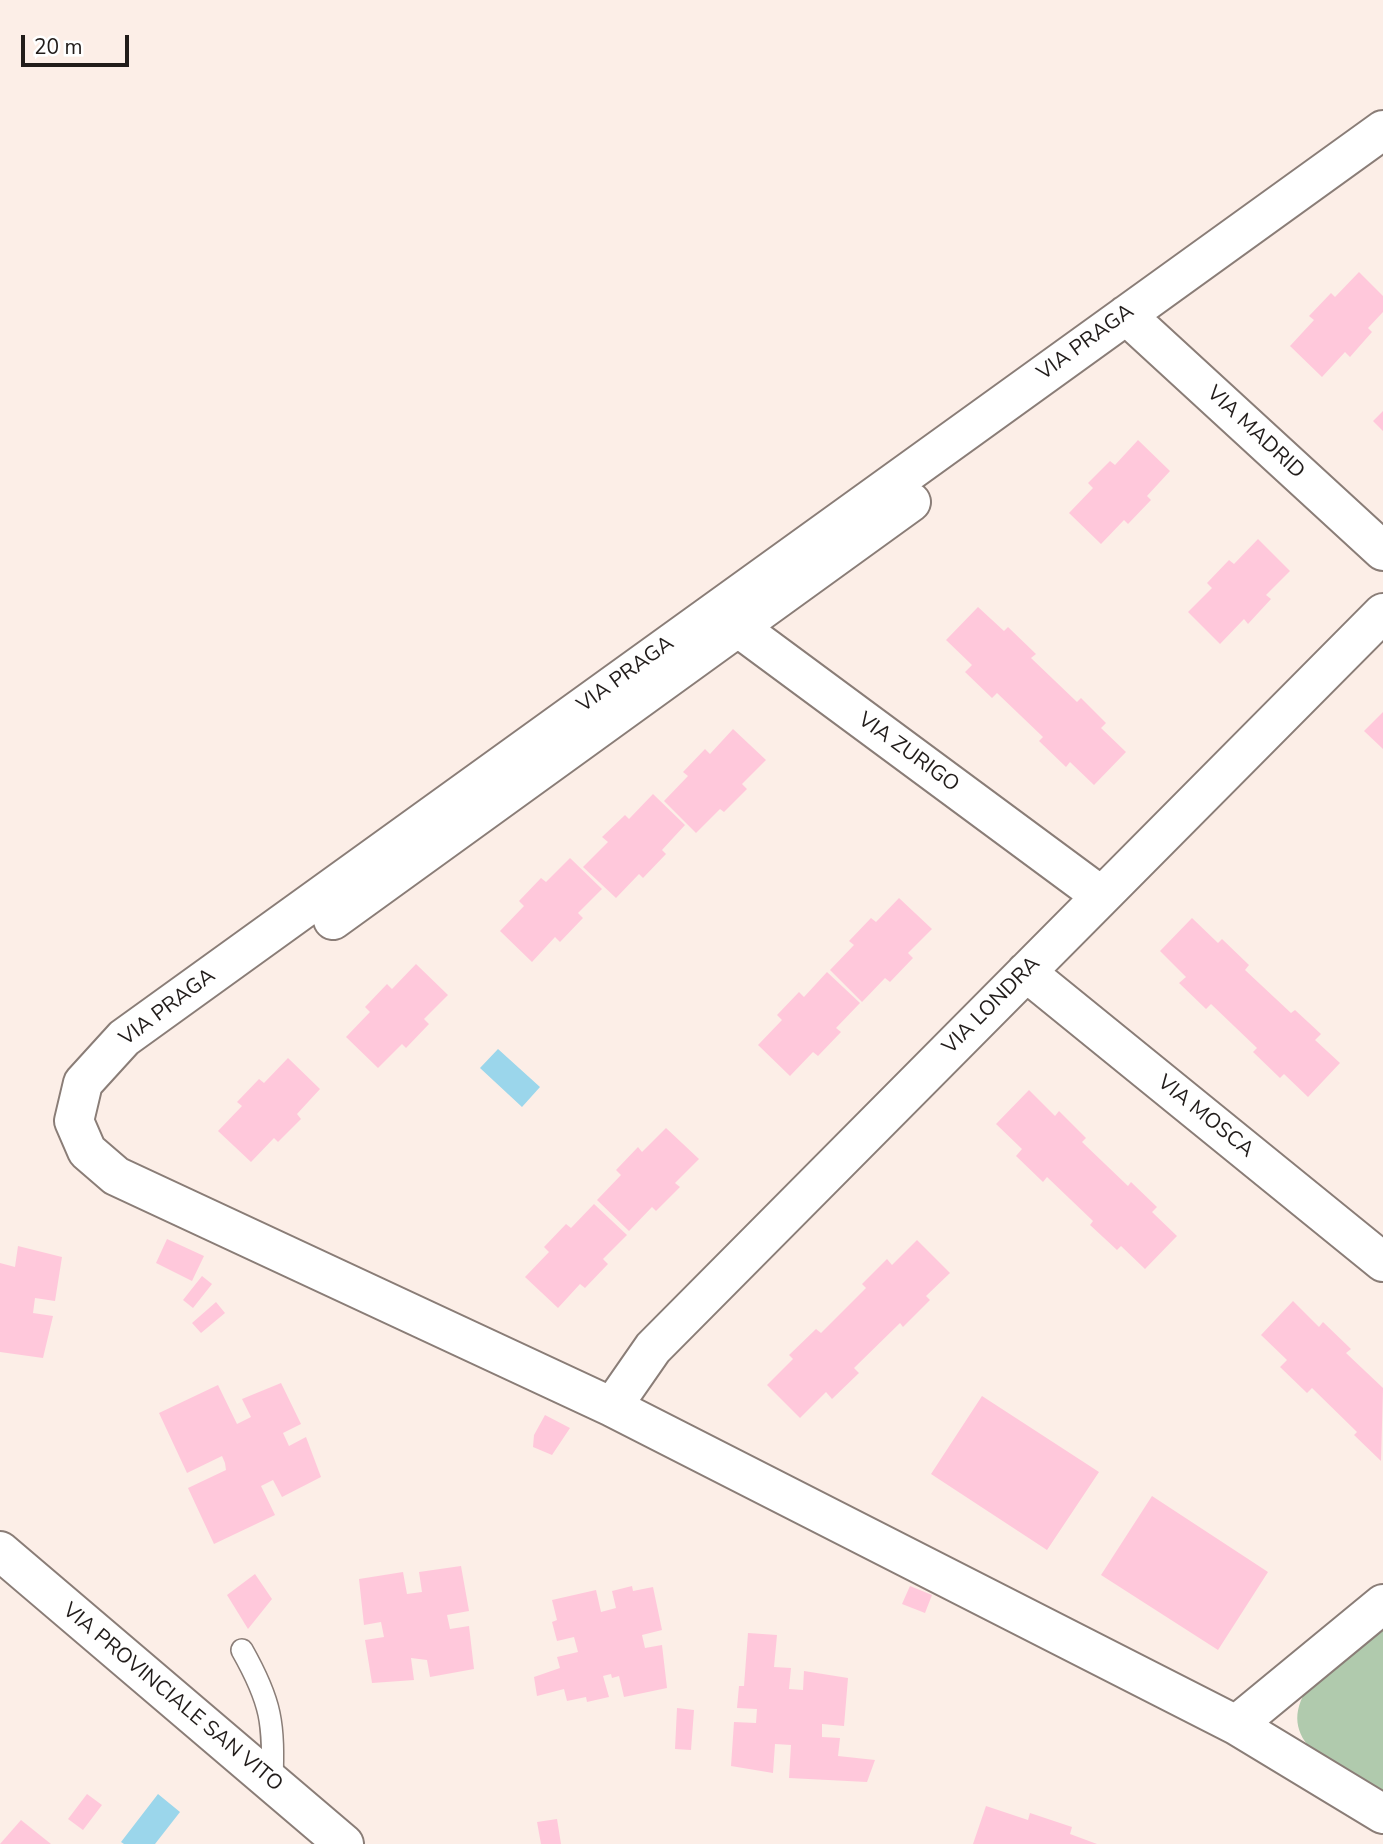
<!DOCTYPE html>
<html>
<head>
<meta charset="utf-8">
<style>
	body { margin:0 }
	#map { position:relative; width:1383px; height:1844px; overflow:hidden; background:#fceee7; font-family:"Nunito Sans",sans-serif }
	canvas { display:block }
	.scale { position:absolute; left:21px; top:35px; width:108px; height:32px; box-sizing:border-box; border:4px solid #211c1a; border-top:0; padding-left:9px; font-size:21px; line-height:24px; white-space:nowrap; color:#211c1a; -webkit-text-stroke:5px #fff; paint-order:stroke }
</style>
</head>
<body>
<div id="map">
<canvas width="1383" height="1844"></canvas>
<div class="scale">20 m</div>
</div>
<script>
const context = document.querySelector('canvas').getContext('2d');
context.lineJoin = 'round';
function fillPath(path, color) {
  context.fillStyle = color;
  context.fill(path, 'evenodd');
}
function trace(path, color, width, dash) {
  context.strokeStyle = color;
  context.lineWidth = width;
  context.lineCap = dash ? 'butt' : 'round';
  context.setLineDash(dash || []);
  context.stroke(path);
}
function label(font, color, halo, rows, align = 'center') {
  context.font = font + ' "Nunito Sans",sans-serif';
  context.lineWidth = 6;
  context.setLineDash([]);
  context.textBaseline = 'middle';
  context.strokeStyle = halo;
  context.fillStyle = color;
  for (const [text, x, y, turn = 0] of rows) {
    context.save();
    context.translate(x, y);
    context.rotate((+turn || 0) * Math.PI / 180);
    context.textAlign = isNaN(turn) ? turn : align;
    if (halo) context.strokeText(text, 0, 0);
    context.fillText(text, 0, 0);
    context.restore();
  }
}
fillPath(new Path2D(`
	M1383,1626v171c-37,-24 -106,-49 -80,-101z`), '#b0caad');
fillPath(new Path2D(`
	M498,1049l42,38 -18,20 -42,-39z
	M158,1794l22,18 -25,32h-31l-3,-2z`), '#9bd6eb');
fillPath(new Path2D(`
	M1359,272l24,24v16l-15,16 4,4 -22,25 -5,-5 -23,25 -32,-31 24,-26 -5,-4 22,-23 4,4z
	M1383,411v20l-10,-10z
	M1138,440l32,31 -23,25 4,4 -23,24 -4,-4 -23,24 -32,-31 24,-25 -5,-5 22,-22 5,4z
	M1258,539l32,32 -24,24 5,4 -23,25 -4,-5 -24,25 -32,-32 24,-24 -5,-5 22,-23 5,4z
	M978,607l26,24 4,-4 28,27 -5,4 46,44 4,-4 25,25 -5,5 25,24 -32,33 -24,-23 -4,5 -27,-26 4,-4 -46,-44 -5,5 -27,-26 7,-7 -26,-25z
	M1383,712v37l-19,-18z
	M733,729l33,31 -24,24 5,5 -23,23 -4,-3 -24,24 -32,-32 24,-25 -5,-4 22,-23 5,5z
	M653,794l32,31 -23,25 4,4 -23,24 -4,-4 -23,24 -33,-31 25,-25 -6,-5 23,-22 4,4z
	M570,858l32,31 -24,24 5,5 -23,24 -5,-5 -23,25 -32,-31 24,-25 -5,-5 22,-23 5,4z
	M899,898l33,31 -24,24 5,5 -23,24 -5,-4 -23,24 -32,-32 24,-25 -5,-4 22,-23 5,4z
	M1192,918l26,25 4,-4 27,26 -4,5 46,43 4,-3 26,24 -6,6 25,23 -32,34 -24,-23 -4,4 -27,-26 4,-4 -46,-44 -5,5 -27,-26 7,-6 -26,-26z
	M416,964l32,31 -24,24 5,5 -23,24 -4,-4 -24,24 -32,-31 24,-25 -5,-5 22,-23 5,5z
	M827,972l33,31 -24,25 5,4 -23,24 -5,-4 -23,24 -32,-31 24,-25 -5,-5 22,-23 5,5z
	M288,1058l32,31 -23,25 4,5 -23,23 -4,-4 -23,24 -33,-31 24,-25 -5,-4 22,-23 5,4z
	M1029,1090l26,26 4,-5 27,27 -4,4 46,44 3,-4 26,25 -5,5 25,24 -32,33 -24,-23 -4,4 -27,-25 3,-4 -46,-44 -4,5 -27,-26 6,-7 -26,-25z
	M666,1128l33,31 -24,24 5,4 -24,24 -4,-4 -23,24 -32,-31 24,-25 -5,-5 22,-23 4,5z
	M594,1204l33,31 -24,24 5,5 -23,24 -5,-4 -22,24 -33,-31 24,-25 -5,-5 22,-23 5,4z
	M167,1239l37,17 -12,25 -36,-18z
	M917,1240l33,33 -24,23 4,4 -27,27 -3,-4 -46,45 5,5 -27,26 -6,-7 -26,26 -33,-33 26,-26 -4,-4 27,-26 5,4 45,-45 -4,-4 25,-25 5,6z
	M18,1246l44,11 -7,44 -20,-3 -2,15 20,3 -10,42 -43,-6v-89l15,4z
	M202,1276l10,8 -19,24 -10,-8z
	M1293,1301l26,26 4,-5 28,27 -5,4 37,35 -2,73 -27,-26 3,-3 -45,-44 -5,5 -27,-26 7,-7 -26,-25z
	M216,1302l9,11 -24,20 -9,-10z
	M281,1383l20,41 -18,9 6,13 17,-9 15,40 -39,20 -9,-17 -12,6 14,29 -61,29 -26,-56 38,-18 -1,-7 -3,-7 -35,17 -28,-60 59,-28 19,39 14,-7 -9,-18z
	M982,1396l117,76 -52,78 -116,-76z
	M545,1415l25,13 -18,27 -19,-8 1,-12z
	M1152,1496l116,76 -50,78 -117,-75z
	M461,1566l8,45 -22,4 3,14 19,-3 5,43 -44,8 -3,-17 -16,-2 3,22 -42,3 -7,-43 19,-3 -3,-15 -17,3 -5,-46 44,-7 4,22 15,-2 -3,-20z
	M255,1574l17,25 -24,30 -21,-34z
	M632,1586l1,5 20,-4 9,43 -20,5 3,13 17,-3 5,43 -43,9 -5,-21 -7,2 -1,-4 -8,2 6,21 -22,5 -1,-5 -19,4 -3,-12 -27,7 -3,-19 26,-9 -3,-11 21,-5 -4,-15 -17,4 -5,-19 5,-2 -5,-20 44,-10 5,22 15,-4 -4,-17z
	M910,1586l22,9 -7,18 -23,-9z
	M748,1633l29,2 -3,32 17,1 -2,21 14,1 1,-19 44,7 -4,48 -22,-2v13l18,1 -2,18 37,4 -8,22 -78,-4 2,-33 -16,-1 -2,29 -42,-7 3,-44 22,1 1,-14 -20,-1 2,-22h5z
	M677,1708l17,2 -3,40 -16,-1z
	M87,1794l15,11 -19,25 -15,-11z
	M986,1806l42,14 2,-7 42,14 -2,7 27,10h-124z
	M557,1819l4,25h-20l-4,-22z
	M21,1820l30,24h-51z`), '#ffc8db');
const service = new Path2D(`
	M242,1650c30,53 32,73 30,133`);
const minor = new Path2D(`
	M1383,130l-1259,908 -41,45 -9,38 13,30 29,25 496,231 624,318 147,89
	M1126,315l257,236
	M722,610l17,18 361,267
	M333,920l578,-418
	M1026,972l357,290
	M612,1407l41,-59 730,-735
	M1236,1725l147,-121`);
const secondary = new Path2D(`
	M0,1551l344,293`);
trace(service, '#8a7d77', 24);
trace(minor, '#8a7d77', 42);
trace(secondary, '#8a7d77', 42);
trace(service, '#fff', 21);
trace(minor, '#fff', 38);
trace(secondary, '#fff', 38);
label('21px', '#211c1a', '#fff', [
	["VIA PRAGA",1086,343,-36],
	["VIA MADRID",1255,433,43],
	["VIA PRAGA",626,675,-36],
	["VIA ZURIGO",908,753,36],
	["VIA LONDRA",992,1006,-45],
	["VIA PRAGA",168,1008,-37],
	["VIA MOSCA",1205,1117,39],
	["VIA PROVINCIALE SAN VITO",172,1698,40]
]);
</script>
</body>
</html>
